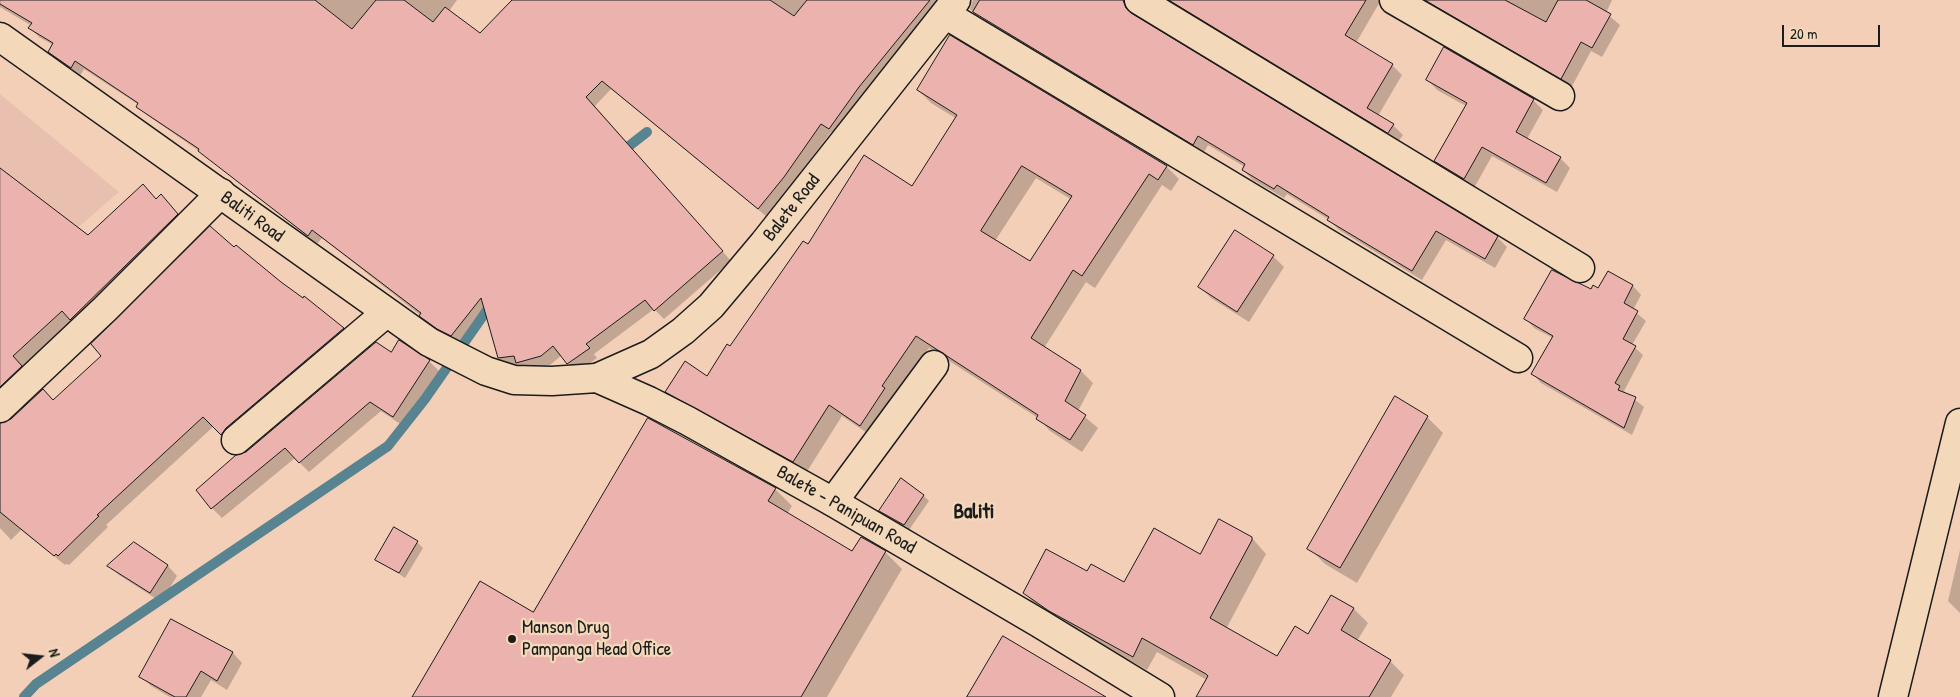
<!DOCTYPE html>
<html>
<head>
<meta charset="utf-8">
<style>
	body { margin:0 }
	#map { position:relative; width:1960px; height:697px; overflow:hidden; background:#f4cfb8; font-family:"Patrick Hand",sans-serif }
	canvas { display:block }
	.north { position:absolute; left:15px; top:632px; width:50px; height:50px; -webkit-text-stroke:4px #f3d9ba; paint-order:stroke; rotate:74deg; font-size:14px; font-weight:700; line-height:20px; text-align:center; color:#1c1c1c }
	.north::after { content:''; display:block; margin:auto; width:18px; height:22px; background:#1c1c1c; clip-path:polygon(50% 0,100% 100%,50% 72%,0 100%) }
	.scale { position:absolute; left:1782px; top:25px; width:98px; height:22px; box-sizing:border-box; border:2px solid #1c1c1c; border-top:0; padding-left:6px; font-size:15px; line-height:18px; white-space:nowrap; color:#1c1c1c; -webkit-text-stroke:4px #f3d9ba; paint-order:stroke }
</style>
</head>
<body>
<div id="map">
<canvas width="1960" height="697"></canvas>
<div class="north">N</div>
<div class="scale">20 m</div>
</div>
<script>
const context = document.querySelector('canvas').getContext('2d');
context.lineJoin = 'round';
function fillPath(path, color) {
  context.fillStyle = color;
  context.fill(path, 'evenodd');
}
function trace(path, color, width, dash) {
  context.strokeStyle = color;
  context.lineWidth = width;
  context.lineCap = dash ? 'butt' : 'round';
  context.setLineDash(dash || []);
  context.stroke(path);
}
function label(font, color, halo, rows, align = 'center') {
  context.font = font + ' "Patrick Hand",sans-serif';
  context.lineWidth = 4.5;
  context.setLineDash([]);
  context.textBaseline = 'middle';
  context.strokeStyle = halo;
  context.fillStyle = color;
  for (const [text, x, y, turn = 0] of rows) {
    context.save();
    context.translate(x, y);
    context.rotate((+turn || 0) * Math.PI / 180);
    context.textAlign = isNaN(turn) ? turn : align;
    if (halo) context.strokeText(text, 0, 0);
    context.fillText(text, 0, 0);
    context.restore();
  }
}
fillPath(new Path2D(`
	M0,94l119,98 -119,103z`), '#e9c0af');
fillPath(new Path2D(`
	M0,0h457l-8,11 31,23 33,-34h433l-107,137 -8,-5 -64,85 -156,-128 -16,17 136,155 -67,58 -10,-10 -60,45 3,4 -20,15 -15,-18 -12,10 -24,7 -7,-7 -11,2 -9,-9 -13,-46 -26,32 -12,-7 -126,-99 -5,6 -118,-93 -52,-36 -8,-10 -55,-36 -4,7 -22,-16 -9,-9 4,-6 -14,-8 -9,-9 2,-2 -32,-19z
	M973,0h165l-5,10 1,7 363,220 10,10 -12,21 -49,-28 -24,40 -83,-50 -11,-11 -41,-25 -3,4 -31,-18 -10,-10 2,-3 -37,-22 -5,9 -223,-135 -10,-10z
	M1165,0h216l-25,43 36,22 10,10 -24,41 15,9 10,10 -5,7z
	M1420,0h192l-6,13 14,12 -18,32 -11,-6 -20,37z
	M1428,80l105,20 10,10 -16,29 33,19 10,10 -13,24 -65,-36 -18,32 -29,-18 -10,-9 31,-55 -29,-16z
	M918,90l248,76 13,13 -8,12 -9,-6 -67,103 -9,-6 -42,66 37,23 12,12 -15,28 20,17 -16,24 -32,-21 -12,-13 -109,-70 -35,51 -21,38 -31,-21 -36,57 -127,-69 -12,-12 41,-15 100,-131 105,-59 44,-68 -26,-16zM1036,178l36,22 -41,63 -36,-22z
	M0,190l88,47 68,-37 15,6 16,18 -165,142 9,11 -31,29z
	M234,249l69,50 1,-1 49,40 -121,106 -18,-18 -108,99 2,2 -39,38 -3,-1 -1,1 -44,-35 -10,10 -11,-12v-104l54,-23z
	M1273,256l11,11 -35,55 -38,-24 -11,-11z
	M1608,272l25,14 8,9 -8,15 13,11 -14,24 11,10 -19,36 20,16 -12,28 -91,-52 -8,-9 20,-36 -19,-10 -8,-9 72,-29z
	M400,342l29,19 10,10 -36,55 -22,-15 -72,61 -14,-14 -73,60 -10,-10 35,-55 144,-100z
	M1427,417l16,16 -86,150 -32,-19 -16,-16z
	M775,489l17,17 -5,8 65,39 10,-15 23,14 17,17 -75,128h-414l120,-83z
	M924,496l5,5 -20,29 -29,-19z
	M1252,538l14,16 -40,75 52,28 30,-22 24,-39 22,13 14,14 -11,18 33,20 14,14 -13,22h-193l9,-17 -50,-28 -10,18 -105,-59 -18,-18 64,-20 37,11z
	M417,542l6,6 -18,30 -28,-19z
	M134,544l34,22 9,10 -16,26 -42,-27 -10,-9z
	M1960,550v63l-12,-12z
	M172,620l61,33 9,10 -15,27 -16,-10 -10,17h-31l-19,-11 -10,-10z`), '#0003');
trace(new Path2D(`
	M620,153l27,-21
	M24,697l12,-13 352,-238 37,-47 67,-96`), '#578490', 10);
const building = new Path2D(`
	M0,0h315l37,29 24,-29h28l29,22 12,-15 35,26 32,-33h258l24,16 13,-16h123l-71,87 -30,42 -8,-5 -37,53 -26,32 -156,-128 -16,16 137,154 -69,60 -9,-11 -59,44 4,4 -23,16 -14,-18 -12,10 -25,7 -2,-7 -16,2 -17,-60 -30,38 -14,-7 -18,-13 2,-3 -109,-83 -4,6 -110,-85 1,-2 -63,-42 2,-4 -63,-42 -4,7 -23,-16 5,-9 -25,-15 4,-5 -32,-19z
	M980,0h143l3,8 5,5 367,223 -13,23 -49,-28 -24,40 -85,-51 2,-3 -52,-32 -3,4 -32,-19 3,-6 -47,-28 -5,9 -220,-133z
	M1169,0h197l-21,35 48,29 -26,44 27,16 -6,9z
	M1425,0h80l41,22 12,-22h28l25,14 -19,34 -11,-6 -20,37z
	M950,35l217,131 -9,14 -9,-6 -67,102 -9,-6 -42,68 50,32 -16,31 21,14 -16,25 -34,-21 2,-4 -122,-79 -34,50 3,2 -25,38 -31,-21 -36,57 -128,-70 20,-31 22,15 20,-32 3,2 73,-105 5,3 56,-89 48,31 45,-71 -40,-25zM1022,166l50,30 -42,65 -49,-30z
	M1444,47l90,52 -18,33 45,25 -15,26 -64,-36 -18,32 -30,-18 33,-58 -41,-23z
	M0,168l88,67 55,-51 13,15 5,-5 17,20 -108,106 -8,-9 -49,45 9,10 -22,21z
	M210,226l24,21 2,-2 45,37 22,16 1,-2 40,32 -118,100 -5,7 -18,-18 -106,98 2,1 -41,40 -2,-2 -2,2 -54,-44v-89l11,-4 32,-30 10,11 48,-44 -10,-12z
	M1235,230l39,25 -37,57 -39,-25z
	M1552,270l39,19 2,-4 5,3 10,-17 25,14 -9,18 14,8 -15,28 13,7 -21,37 5,3 -2,4 18,7 -12,31 -93,-54 22,-38 -29,-17z
	M399,340l31,20 -37,57 -23,-15 -71,61 -14,-15 -74,61 -15,-19 40,-35 10,-3 130,-110 15,10z
	M1395,396l33,20 -88,152 -33,-19z
	M648,418l128,70 -8,13 84,50 9,-14 25,14 -85,146h-389l68,-116 53,31z
	M901,478l23,17 -20,30 -25,-14z
	M1219,519l33,18v3l-42,78 67,38 18,-30 13,8 23,-39 23,13 -13,22 50,30 -22,37h-173l12,-21 -2,-2 -64,-36 -9,19 -84,-46 -26,-18 23,-44 41,22 4,-7 33,18 30,-54 46,26z
	M394,527l24,14 -19,32 -24,-13z
	M134,542l34,23 -18,28 -43,-27z
	M171,619l62,33 -16,29 -16,-10 -15,26h-11l-36,-20z
	M1003,636l103,61h-139z`);
fillPath(building, '#ecb3ae');
trace(building, '#1c1c1c', 1);
const street = new Path2D(`
	M1139,0l441,268
	M1394,0l166,96
	M945,14l573,344
	M597,378l54,-24 32,-23 28,-25 53,-63 192,-243
	M0,408l105,-99 116,-116
	M236,440l150,-127
	M833,502l101,-137
	M1893,697l67,-274`);
const secondary = new Path2D(`
	M0,37l429,305 57,29 28,9 38,1 45,-3 52,23 39,20 145,81 206,121 121,74`);
trace(street, '#1c1c1c', 31);
trace(secondary, '#1c1c1c', 31);
trace(street, '#f3d9ba', 28);
trace(secondary, '#f3d9ba', 28);
for (const [x, y, r, color] of [
	[512,639,5,"#1c1c1c"]
]) {
  const dot = new Path2D();
  dot.arc(x, y, r, 0, 2 * Math.PI);
  context.fillStyle = color;
  context.fill(dot);
  trace(dot, '#f3d9ba', 2);
}
label('19px', '#1c1c1c', '#f3d9ba', [
	["Balete Road",792,208,-52],
	["Baliti Road",252,217,36],
	["Balete - Panipuan Road",846,510,30]
]);
label('19px', '#1c1c1c', '#f3d9ba', [
	["Manson Drug",522,628],
	["Pampanga Head Office",522,650]
], 'left');
label('bold 21px', '#1c1c1c', '#f3d9ba', [
	["Baliti",974,512]
]);
</script>
</body>
</html>
